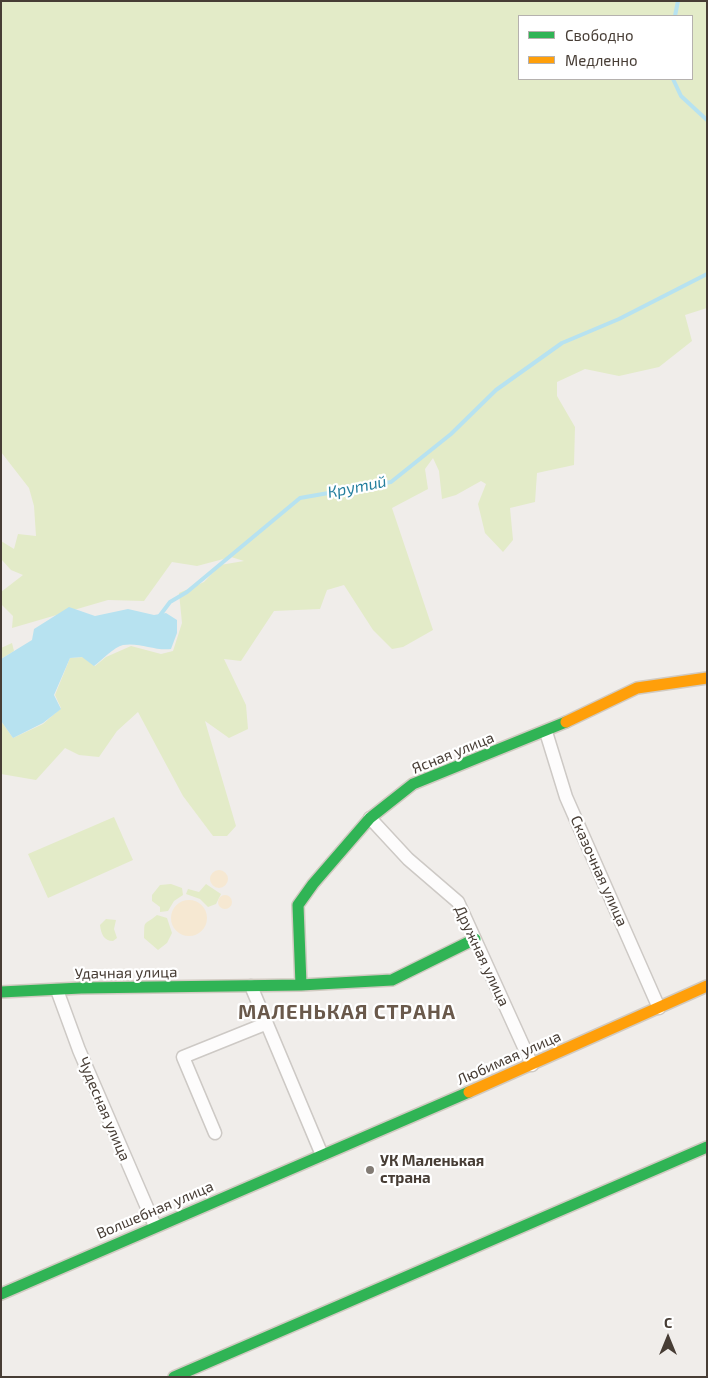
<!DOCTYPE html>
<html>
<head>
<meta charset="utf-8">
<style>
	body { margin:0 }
	#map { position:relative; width:708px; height:1378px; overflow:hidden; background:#f0edea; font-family:"Exo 2",sans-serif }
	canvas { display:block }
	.frame { position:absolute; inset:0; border:2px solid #473d35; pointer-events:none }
	.legend { position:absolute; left:518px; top:15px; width:175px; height:65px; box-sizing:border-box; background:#fff; border:1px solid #b5b1ae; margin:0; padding:6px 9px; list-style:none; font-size:15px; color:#473d35 }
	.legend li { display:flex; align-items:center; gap:10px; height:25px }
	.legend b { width:25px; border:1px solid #b5b1ae }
	.north { position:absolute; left:643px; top:1313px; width:50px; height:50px; -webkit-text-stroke:4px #fff; paint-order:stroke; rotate:0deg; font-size:14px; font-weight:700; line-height:20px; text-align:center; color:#473d35 }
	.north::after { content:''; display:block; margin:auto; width:18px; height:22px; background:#473d35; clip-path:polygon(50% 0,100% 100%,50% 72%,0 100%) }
</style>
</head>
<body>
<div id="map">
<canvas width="708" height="1378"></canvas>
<div class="frame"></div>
<ul class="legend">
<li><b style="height:6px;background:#30b455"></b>Свободно</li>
<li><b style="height:6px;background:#ff9f0a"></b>Медленно</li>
</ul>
<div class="north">С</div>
</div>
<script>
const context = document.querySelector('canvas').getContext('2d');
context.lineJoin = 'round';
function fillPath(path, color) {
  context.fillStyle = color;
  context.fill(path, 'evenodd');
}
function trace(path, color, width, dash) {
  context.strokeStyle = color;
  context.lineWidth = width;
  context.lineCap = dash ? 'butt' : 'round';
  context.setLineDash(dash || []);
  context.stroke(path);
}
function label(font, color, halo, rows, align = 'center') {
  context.font = font + ' "Exo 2",sans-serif';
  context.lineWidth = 4.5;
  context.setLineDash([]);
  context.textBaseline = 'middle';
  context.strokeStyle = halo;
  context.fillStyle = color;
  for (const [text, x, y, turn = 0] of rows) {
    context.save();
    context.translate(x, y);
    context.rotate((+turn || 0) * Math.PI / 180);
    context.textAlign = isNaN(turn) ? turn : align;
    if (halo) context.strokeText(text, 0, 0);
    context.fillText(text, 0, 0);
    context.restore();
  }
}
fillPath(new Path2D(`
	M1,1h706v307l-22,7 7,26 -33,26 -40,9 -34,-7 -28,13v14l18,31 -1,38 -37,8 -2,29 -25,6 3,32 -10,12 -18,-19 -7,-29 8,-20 -5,-3 -25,14 -14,4 -3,-28 -6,-13 -8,11 3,20 -36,19 41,122 -30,17 -11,2 -19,-19 -29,-45 -17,5 -7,19 -46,2 -33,50 -17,-2 22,46 2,24 -19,9 -24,-17 31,105 -9,10h-14l-30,-40 -45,-84 -21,19 -18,26 -20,-2 -14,-7 -29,32 -35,-6v-53l12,17 30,-14 18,-16 -6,-13 15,-37 13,-1 12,9 11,-9 25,-11 30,8 12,-3 9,-28 -3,-30 25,-11 16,-17 24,-4 -13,-4 -34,9 -25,-4 -28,39 -36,-1 -96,28 1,-12 -12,-12v-12l22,-17 -12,-5 -10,-11v-18l13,8 4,-15 18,2 -2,-30 -5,-18 -28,-36zM519,16h173v63h-173z
	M12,643l2,8 -13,8v-11z
	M114,817l19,43 -85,38 -20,-44z
	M171,884l11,4 1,7 -9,6 -6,10 -8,1v-5l-8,-6v-6l8,-10z
	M206,884l15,10 -5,10 -8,3 -8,-8 -14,-5 2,-5 11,3z
	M157,915l10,3 5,15 -5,10 -9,7 -14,-12c1,-19 -2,-11 13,-23z
	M106,919l10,1 -2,9 3,9 -4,3c-9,0 -12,-7 -13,-16z`), '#e3ebc8');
fillPath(new Path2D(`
	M210 879a9 9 0 1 1 18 0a9 9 0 1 1-18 0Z
	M218 902a7 7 0 1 1 14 0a7 7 0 1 1-14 0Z
	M171 918a18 18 0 1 1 36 0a18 18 0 1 1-36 0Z`), '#f6e8d2');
fillPath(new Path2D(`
	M69,607l26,9 33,-7 26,6 12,-2 11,7v13l-6,16c-16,2 -32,-7 -48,-4 -9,2 -21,15 -29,21l-12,-9 -12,1 -16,37 7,14 -18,14 -30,15 -12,-17v-62l31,-19 2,-11z`), '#b7e2f0');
trace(new Path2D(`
	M675,16l3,-15
	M673,79l8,17 26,24
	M158,618l12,-16 17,-10 113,-94 91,-16 60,-48 45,-44 66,-47 57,-24 88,-45`), '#b7e2f0', 4);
const street = new Path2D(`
	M546,732l20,65 93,211
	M370,818l38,41 50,43 74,163
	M251,986l71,169
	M57,990l22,60 76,176
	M215,1133l-32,-76 82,-33`);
const fast = new Path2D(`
	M301,985l-3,-80 15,-21 57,-66 43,-34 153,-62
	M1,992l80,-4 220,-3 91,-5 83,-41
	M1,1294l468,-202
	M174,1377l533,-230`);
const slow = new Path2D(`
	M566,722l71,-34 70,-10
	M469,1092l238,-106`);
trace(street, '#cdc9c5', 15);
trace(fast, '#d1cac1', 14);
trace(slow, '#d1cac1', 14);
trace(street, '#fdfcfc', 12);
trace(fast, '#30b455', 11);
trace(slow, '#ff9f0a', 11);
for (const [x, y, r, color] of [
	[370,1170,5,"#827b74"]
]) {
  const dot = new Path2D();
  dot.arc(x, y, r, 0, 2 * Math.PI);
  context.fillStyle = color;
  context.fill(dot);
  trace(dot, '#fff', 2);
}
label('15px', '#473d35', '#fff', [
	["Ясная улица",453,753,-22],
	["Сказочная улица",599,871,66],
	["Дружная улица",482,956,65],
	["Удачная улица",126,973,-1],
	["Любимая улица",509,1058,-24],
	["Чудесная улица",104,1109,67],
	["Волшебная улица",155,1210,-23]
]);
label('bold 15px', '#473d35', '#fff', [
	["УК Маленькая",380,1161],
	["страна",380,1178]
], 'left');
label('italic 16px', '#257f9e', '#fff', [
	["Крутий",357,487,-11]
]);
context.letterSpacing = '1px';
label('bold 20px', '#6a594b', '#fff', [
	["МАЛЕНЬКАЯ СТРАНА",347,1012]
]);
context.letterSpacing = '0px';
</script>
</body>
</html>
